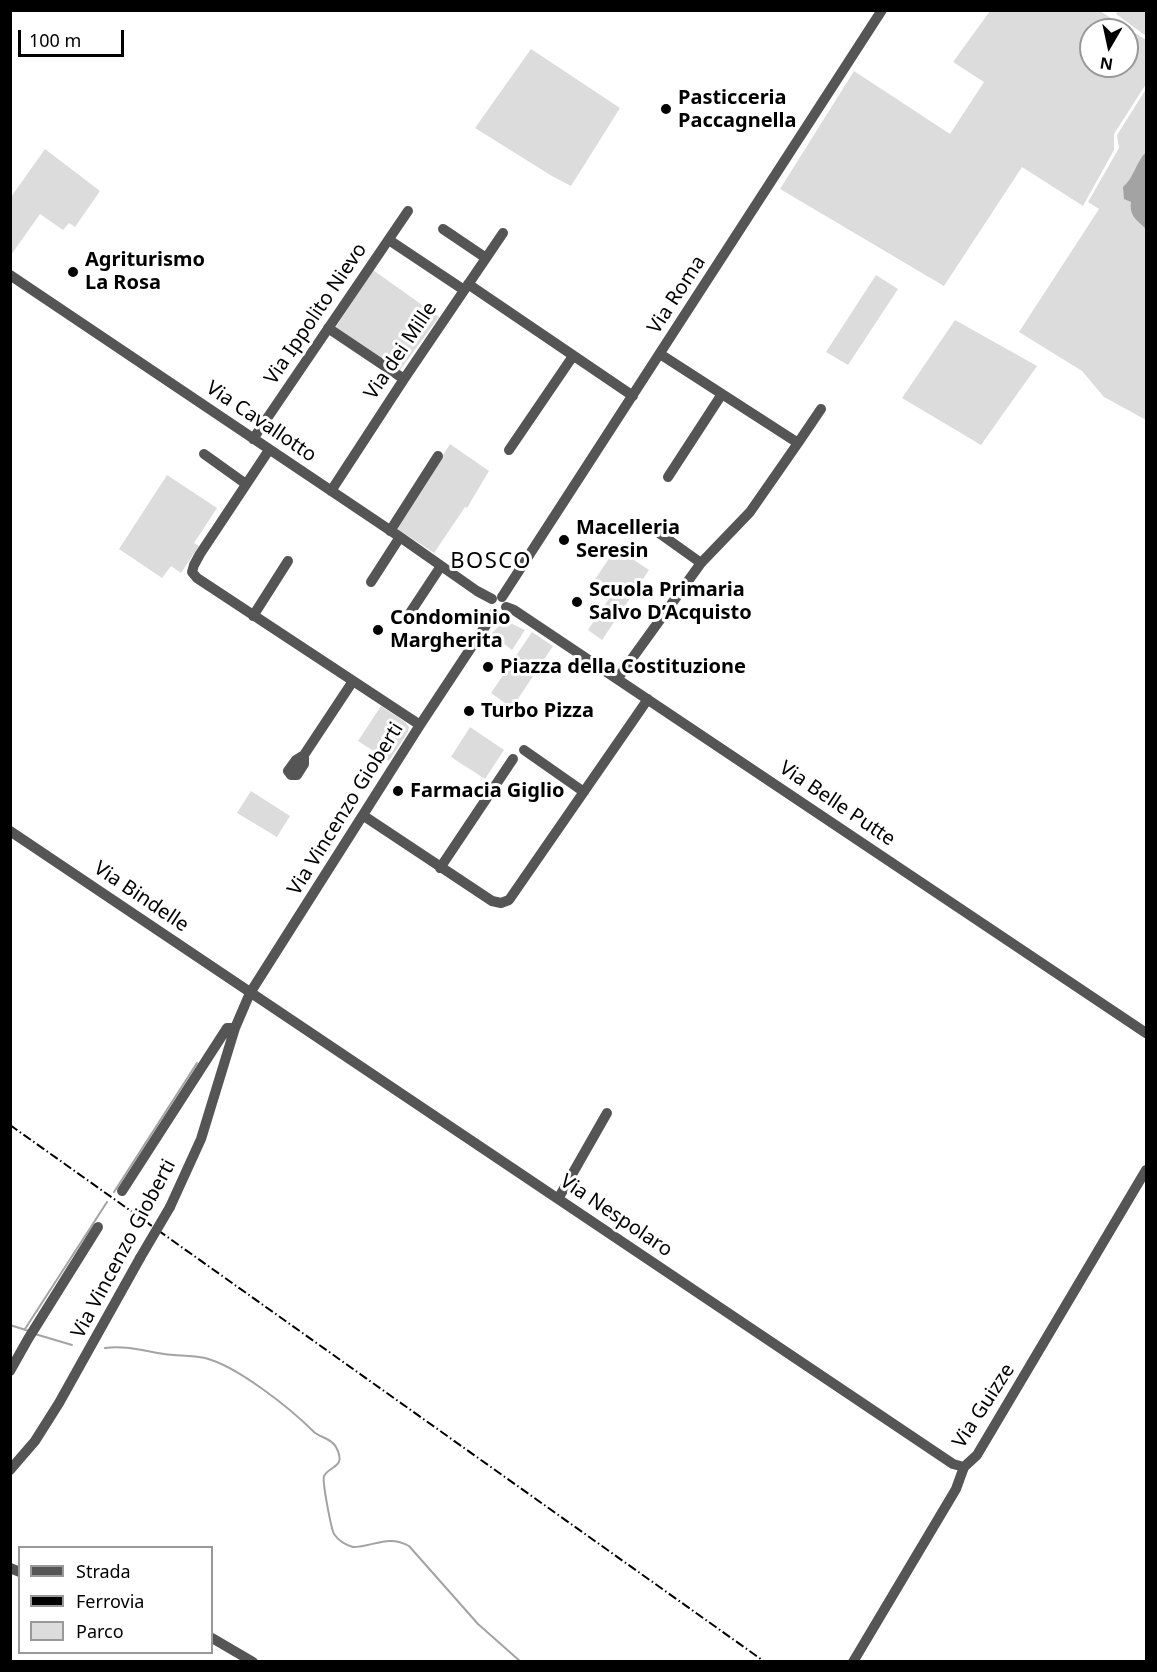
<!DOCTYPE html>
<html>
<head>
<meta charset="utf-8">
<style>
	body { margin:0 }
	#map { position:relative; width:1157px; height:1672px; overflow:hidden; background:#fff; font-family:"Noto Sans",sans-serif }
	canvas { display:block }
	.frame { position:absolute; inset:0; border:12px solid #000; pointer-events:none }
	.legend { position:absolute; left:18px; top:1546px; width:195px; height:108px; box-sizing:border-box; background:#fff; border:2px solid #999; margin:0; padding:8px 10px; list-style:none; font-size:18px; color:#000 }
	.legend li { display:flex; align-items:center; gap:12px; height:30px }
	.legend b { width:30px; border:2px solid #999 }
	.north { position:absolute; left:1079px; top:18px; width:60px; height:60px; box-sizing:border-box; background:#fff; border:2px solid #999; border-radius:50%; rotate:189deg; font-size:16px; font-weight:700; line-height:24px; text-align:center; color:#000 }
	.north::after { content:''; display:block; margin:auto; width:21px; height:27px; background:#000; clip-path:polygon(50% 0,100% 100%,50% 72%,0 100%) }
	.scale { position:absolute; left:18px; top:30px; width:106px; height:27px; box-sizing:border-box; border:3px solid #000; border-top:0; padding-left:8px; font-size:18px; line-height:21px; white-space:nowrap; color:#000; -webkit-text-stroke:4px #fff; paint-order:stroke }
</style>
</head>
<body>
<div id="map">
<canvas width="1157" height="1672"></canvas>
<div class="frame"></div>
<ul class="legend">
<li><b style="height:8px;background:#555"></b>Strada</li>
<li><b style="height:8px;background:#000"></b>Ferrovia</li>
<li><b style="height:16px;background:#dcdcdc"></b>Parco</li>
</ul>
<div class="north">N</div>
<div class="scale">100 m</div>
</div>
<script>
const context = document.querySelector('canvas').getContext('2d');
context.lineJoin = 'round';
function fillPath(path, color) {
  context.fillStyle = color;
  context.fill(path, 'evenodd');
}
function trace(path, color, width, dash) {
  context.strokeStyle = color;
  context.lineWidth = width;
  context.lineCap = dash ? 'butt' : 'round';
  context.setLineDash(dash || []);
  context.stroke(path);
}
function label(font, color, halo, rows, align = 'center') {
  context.font = font + ' "Noto Sans",sans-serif';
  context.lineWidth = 6;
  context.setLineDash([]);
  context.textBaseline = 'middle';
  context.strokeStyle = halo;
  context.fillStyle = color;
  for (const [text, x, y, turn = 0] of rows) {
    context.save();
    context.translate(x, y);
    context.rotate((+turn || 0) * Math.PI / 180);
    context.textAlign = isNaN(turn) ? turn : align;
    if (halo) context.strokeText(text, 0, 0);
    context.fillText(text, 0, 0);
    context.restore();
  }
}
fillPath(new Path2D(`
	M1118,10l28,1v25l-30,-22z
	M990,11h110l46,29v44l-32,50v16l-31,56 -61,-39 -78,119 -164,-97 74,-118 96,63 34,-52 -31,-20zM1091,30h36v36h-36z
	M531,49l89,59 -49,78 -19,-10 -77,-48z
	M1146,89v331l-42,-23 -22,-26 -63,-39 80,-123 -11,-7 31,-54 -2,-13z
	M45,149l55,42 -25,36 -6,-4 -6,7 -23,-16 -29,41v-58z
	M373,270l66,47 -39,53 -62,-39 -2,-4z
	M876,275l22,14 -50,76 -22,-13z
	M955,320l82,46 -56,79 -79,-47z
	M450,444l39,27 -22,37 -2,-1 -31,46 -38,-25z
	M167,475l50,33 -23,35 5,3 -18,27 -10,-7 -9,12 -43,-29z
	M616,548l33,22 -47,70 -14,-10 22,-33 -18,-13z
	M510,623l15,7 -13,20 -21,-16 8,-8z
	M532,632l21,14 -41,62 -21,-15z
	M381,706l24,16 4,5 -1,5 -19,29 -31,-20z
	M470,727l34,23 -19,29 -34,-22z
	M251,791l39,25 -13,21 -40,-24z`), '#dcdcdc');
fillPath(new Path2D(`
	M1146,152v77c-9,-9 -17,-13 -15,-27l-7,-3 -1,-12c11,-9 13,-25 23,-35z`), '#a3a3a3');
trace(new Path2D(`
	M114,1192l83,-129
	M10,1325l19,6
	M25,1329l82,-127
	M35,1334l37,11
	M105,1348c20,-3 39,3 59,6 14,2 27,1 41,4 32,8 85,50 109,74 7,6 17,6 22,15 11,21 -6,18 -12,29 -2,5 7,52 10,58 4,6 12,11 19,13 20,0 35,-13 56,-1l69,78 43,38`), '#a3a3a3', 2);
trace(new Path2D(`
	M443,229l43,29
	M389,240l75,50
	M10,275l390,262 77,54 15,8
	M468,284l165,112
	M328,328l76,51
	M253,439l155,-228
	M798,443l23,-34
	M269,450l-69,104 -6,11 -2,7 5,6 223,147
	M509,450l64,-94
	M204,454l42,30
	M668,477l54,-83
	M331,491l73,-112 99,-146
	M390,531l48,-75
	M659,533l42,30
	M371,582l29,-45
	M502,597l380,-587
	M506,607l8,3 632,423
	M253,616l35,-55
	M406,619l35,-53
	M618,678l83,-115 49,-51 48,-69 -138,-89
	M524,750l60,42
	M304,755v9l-7,11h-6l-3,-4 8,-11 8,-5 49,-74
	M364,816l128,85 9,2 8,-3 139,-201
	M10,831l943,633 11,3
	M440,868l73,-109
	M122,1191l105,-163h8
	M558,1199l49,-86
	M170,1207l31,-68 34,-111 15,-35 170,-268 74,-112
	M10,1371l18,-32 70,-112
	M10,1470l25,-29 24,-38 81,-145
	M10,1568l10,4
	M212,1638l41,24
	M853,1662l103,-173 8,-22 13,-12 169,-285`), '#555', 10);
trace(new Path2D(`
	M10,1125l755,537`), '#000', 2, [9, 3, 1.5, 3]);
trace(new Path2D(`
	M140,1258l30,-51`), '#555', 10);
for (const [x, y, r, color] of [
	[666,109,6,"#000"],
	[73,272,6,"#000"],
	[564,540,6,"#000"],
	[577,602,6,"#000"],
	[378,630,6,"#000"],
	[488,667,6,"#000"],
	[469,711,6,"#000"],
	[398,791,6,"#000"]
]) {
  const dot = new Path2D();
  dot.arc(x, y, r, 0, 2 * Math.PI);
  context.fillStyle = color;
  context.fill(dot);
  trace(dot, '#fff', 2);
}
label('bold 20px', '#000', '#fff', [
	["Pasticceria",678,98],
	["Paccagnella",678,121],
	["Agriturismo",85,260],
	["La Rosa",85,283],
	["Macelleria",576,528],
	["Seresin",576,551],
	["Scuola Primaria",589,590],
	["Salvo D’Acquisto",589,613],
	["Condominio",390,618],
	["Margherita",390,641],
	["Piazza della Costituzione",500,667],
	["Turbo Pizza",481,711],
	["Farmacia Giglio",410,791]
], 'left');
label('20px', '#000', '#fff', [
	["Via Roma",677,295,-57],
	["Via Ippolito Nievo",316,314,-56],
	["Via dei Mille",401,351,-56],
	["Via Cavallotto",261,422,34],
	["Via Belle Putte",837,804,34],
	["Via Vincenzo Gioberti",346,809,-58],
	["Via Bindelle",141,897,34],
	["Via Nespolaro",616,1216,34],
	["Via Vincenzo Gioberti",124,1249,-62],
	["Via Guizze",984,1406,-57]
]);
context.letterSpacing = '1.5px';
label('22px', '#000', '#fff', [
	["BOSCO",491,562]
]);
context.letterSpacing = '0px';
</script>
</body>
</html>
